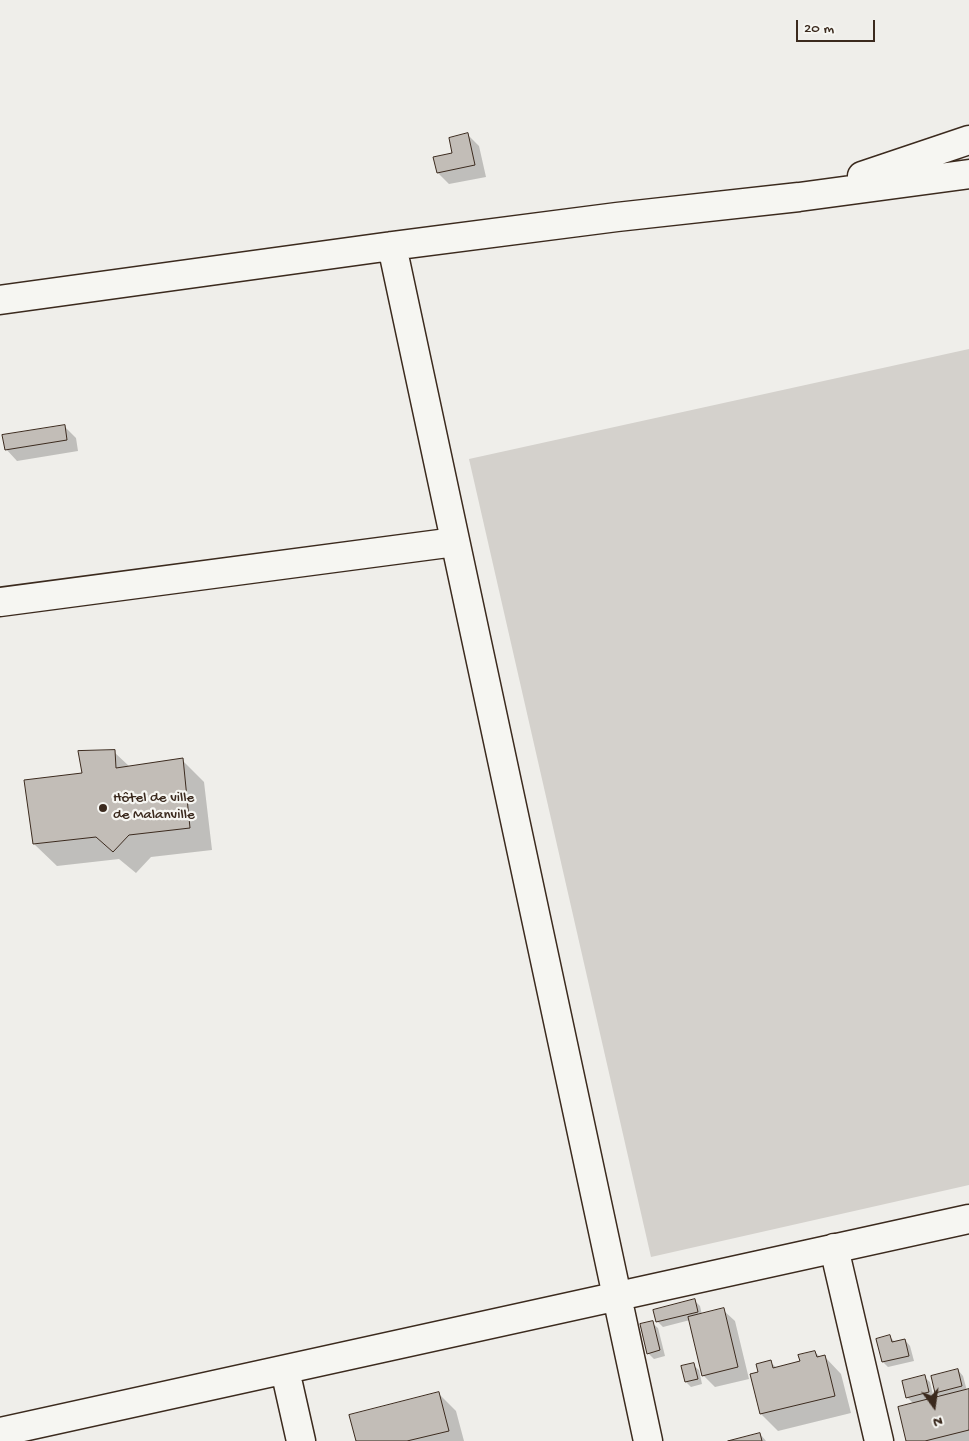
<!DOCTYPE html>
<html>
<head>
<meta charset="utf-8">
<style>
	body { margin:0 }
	#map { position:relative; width:969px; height:1441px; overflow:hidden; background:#efeeea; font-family:"Gochi Hand",sans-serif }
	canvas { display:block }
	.north { position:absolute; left:909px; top:1381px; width:50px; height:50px; -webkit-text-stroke:4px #f6f6f2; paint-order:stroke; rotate:166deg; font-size:14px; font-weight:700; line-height:20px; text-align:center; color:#3b2a1e }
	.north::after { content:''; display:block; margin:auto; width:18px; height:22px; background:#3b2a1e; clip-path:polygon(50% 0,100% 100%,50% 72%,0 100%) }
	.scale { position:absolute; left:796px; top:20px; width:79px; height:22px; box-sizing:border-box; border:2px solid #3b2a1e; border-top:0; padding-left:6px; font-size:15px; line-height:18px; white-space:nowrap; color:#3b2a1e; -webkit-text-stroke:4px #f6f6f2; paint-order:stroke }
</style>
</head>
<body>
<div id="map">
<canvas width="969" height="1441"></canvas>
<div class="north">N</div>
<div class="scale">20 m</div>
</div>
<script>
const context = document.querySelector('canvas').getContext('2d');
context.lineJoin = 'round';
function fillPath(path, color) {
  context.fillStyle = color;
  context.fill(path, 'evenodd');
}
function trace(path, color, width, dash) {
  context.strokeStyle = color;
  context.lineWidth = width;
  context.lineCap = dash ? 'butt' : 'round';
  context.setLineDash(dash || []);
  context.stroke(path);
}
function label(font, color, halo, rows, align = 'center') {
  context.font = font + ' "Gochi Hand",sans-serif';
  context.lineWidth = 4.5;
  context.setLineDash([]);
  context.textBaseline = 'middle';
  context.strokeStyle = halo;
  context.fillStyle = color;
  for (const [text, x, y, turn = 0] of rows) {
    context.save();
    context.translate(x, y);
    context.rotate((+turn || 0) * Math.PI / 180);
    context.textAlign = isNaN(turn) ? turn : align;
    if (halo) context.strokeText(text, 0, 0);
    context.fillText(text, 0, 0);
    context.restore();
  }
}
fillPath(new Path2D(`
	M969,349v836l-318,72 -182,-798z`), '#d4d1cc');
fillPath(new Path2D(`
	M468,135l11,11 7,31 -37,7 -11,-11z
	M65,427l11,11 2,13 -61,10 -11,-12z
	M114,752l16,15 52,-7 22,22 8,68 -61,7 -15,16 -17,-14 -62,7 -23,-22 50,-70z
	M695,1301l5,5 2,9 21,-5 12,11 14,58 -34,8 -11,-11 -14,-56 -27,7 -6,-6z
	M652,1323l6,5 7,28 -11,3 -6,-6z
	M890,1337l6,6 9,-3 5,6 4,15 -26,6 -5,-5z
	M815,1352l5,5 4,-1 17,18 10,39 -73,18 -17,-17 -10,-39 9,-3 10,-10 7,6 24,-6z
	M693,1365l6,5 3,14 -11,3 -5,-5z
	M958,1370l5,6 4,15h2v50h-61l6,-37 -7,-7 17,-20 6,5 4,17 7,-1 -5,-6z
	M439,1394l17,17 8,30h-107z
	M760,1434l6,7h-33z`), '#0003');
const building = new Path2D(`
	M468,133l7,32 -38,8 -4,-16 19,-4 -3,-15z
	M65,425l2,15 -62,10 -3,-15z
	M115,750l1,18 67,-10 7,70 -61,7 -16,17 -17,-15 -63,7 -9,-64 58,-7 -4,-22z
	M695,1299l3,13 -42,10 -3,-12z
	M724,1308l14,59 -36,9 -14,-59z
	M653,1321l7,29 -13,4 -7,-30z
	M890,1335l2,7 13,-3 4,17 -27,6 -6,-23z
	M815,1351l2,6 8,-2 10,41 -75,18 -10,-40 8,-2 -2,-8 15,-4 2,8 27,-7 -2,-6z
	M694,1363l4,16 -13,3 -4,-16z
	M958,1369l4,17 -27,7 -4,-17z
	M925,1375l4,17 -23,6 -4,-17z
	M969,1389v41l-44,11h-19l-8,-34z
	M439,1392l10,39 -42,10h-51l-7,-26z
	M760,1433l2,8h-34z`);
fillPath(building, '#c2bdb7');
trace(building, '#3b2a1e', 1);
const minor = new Path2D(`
	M862,176l107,-36
	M392,246l256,1195
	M0,300l392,-54 225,-29 182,-20 170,-23
	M0,602l455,-60
	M834,1248l45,193
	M285,1370l16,71
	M0,1432l969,-213`);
trace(minor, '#3b2a1e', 31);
trace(minor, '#f6f6f2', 28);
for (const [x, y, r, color] of [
	[103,808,5,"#3b2a1e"]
]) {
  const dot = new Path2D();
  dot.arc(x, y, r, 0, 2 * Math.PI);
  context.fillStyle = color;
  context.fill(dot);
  trace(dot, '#f6f6f2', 2);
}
label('15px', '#3b2a1e', '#f6f6f2', [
	["Hôtel de ville",113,799],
	["de Malanville",113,816]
], 'left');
</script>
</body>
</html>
